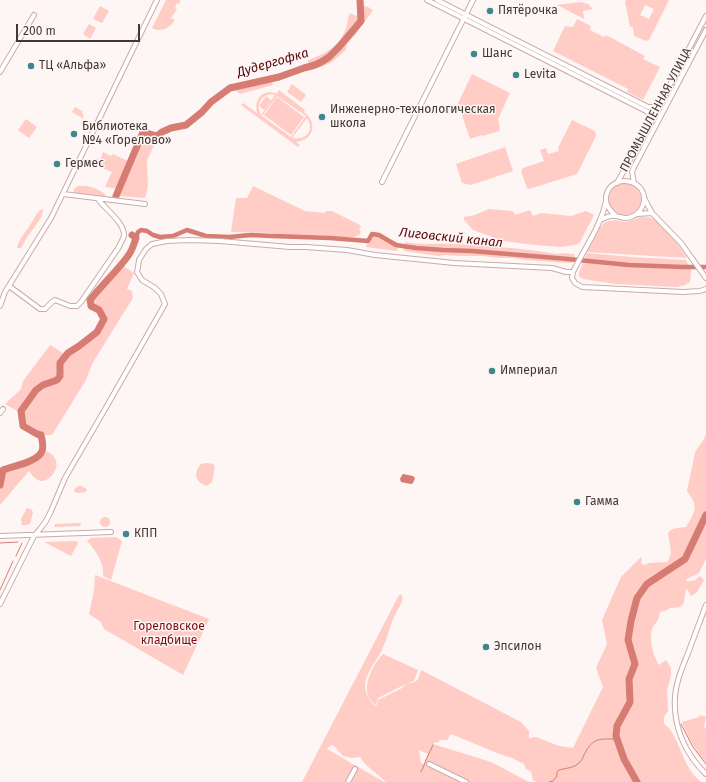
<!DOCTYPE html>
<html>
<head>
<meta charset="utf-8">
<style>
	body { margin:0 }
	#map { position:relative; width:706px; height:782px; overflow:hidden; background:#fdf6f5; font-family:"Fira Sans",sans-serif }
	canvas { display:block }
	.scale { position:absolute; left:16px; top:24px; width:124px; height:18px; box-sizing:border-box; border:2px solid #433634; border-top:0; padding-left:5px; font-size:12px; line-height:14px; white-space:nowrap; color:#433634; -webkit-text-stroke:3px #fdf6f5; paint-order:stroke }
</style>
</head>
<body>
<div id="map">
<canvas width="706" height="782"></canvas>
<div class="scale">200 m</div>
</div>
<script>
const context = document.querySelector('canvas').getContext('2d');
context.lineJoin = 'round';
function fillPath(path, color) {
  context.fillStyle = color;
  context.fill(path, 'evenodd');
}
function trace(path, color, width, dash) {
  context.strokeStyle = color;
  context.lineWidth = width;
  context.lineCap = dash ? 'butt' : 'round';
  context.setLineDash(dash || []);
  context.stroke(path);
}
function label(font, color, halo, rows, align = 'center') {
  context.font = font + ' "Fira Sans",sans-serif';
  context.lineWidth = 3;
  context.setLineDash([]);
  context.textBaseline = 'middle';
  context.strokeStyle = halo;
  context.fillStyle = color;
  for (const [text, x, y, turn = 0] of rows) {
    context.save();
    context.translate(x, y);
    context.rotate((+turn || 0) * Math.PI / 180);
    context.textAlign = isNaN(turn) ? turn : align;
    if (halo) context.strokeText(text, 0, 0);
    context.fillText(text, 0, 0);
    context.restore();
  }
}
fillPath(new Path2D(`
	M166,0h14v4l-3,-1 -2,5 2,1 -6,9 4,2c-5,8 -14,13 -23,8z
	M626,0h43l-20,40 -3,1 -12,-5 -1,-9h-3l-5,-25zM645,5l9,4 -5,10 -9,-4z
	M580,2l8,2 5,5 -10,2 1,8 -27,-14z
	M100,6l9,5 -7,12 -9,-4z
	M364,6l4,1 5,3 -17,24 -9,10 -1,6 -14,12 -11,5 -5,1 -9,-7c18,-8 32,-13 39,-33 2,-5 1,-10 4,-15l6,3z
	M577,19l14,7 -1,4 14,7 2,-2 39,21 -2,3 17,8 -17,33 -16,-8 1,-3 -75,-38 12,-25 8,1z
	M89,24l7,4 -6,11 -7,-5z
	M472,74l38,19 -12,26 2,9 -1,3 -16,5 -1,-1 -12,4 -12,-36z
	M270,79l3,6 -33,9 -7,-6z
	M292,84l14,11 -5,7 -14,-10z
	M279,90l26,20 -1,2c14,11 10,28 -8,30l4,3 -2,2 -57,-42 2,-2 14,10c-3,-15 6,-25 21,-19l-1,-1zM271,94l4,1 -14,20c-5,-10 -1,-19 10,-21zM277,96l29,20 -15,21 -29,-21zM307,118c8,12 -1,23 -15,20z
	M266,96l5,4 -7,10 -5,-4z
	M277,97l27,20 -13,18 -27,-20z
	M75,107l7,4 2,8 -12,-7z
	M26,119l11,8 -8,11 -11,-8z
	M572,120l23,11 1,5 -19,38 -48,15 -2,-1 -6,-17 2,-3 21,-7 -4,-11 6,-2 2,6 11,-3 -1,-3z
	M144,133l14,4 -11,23 1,27 -3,11 -27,-2z
	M505,147l8,24 -42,14 -9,-2 -6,-19z
	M103,152l8,4 2,-2 17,8 -11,27 -14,-2 7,-15 -20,-8 3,-6 5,2z
	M609 199a16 16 0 1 1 32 0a16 16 0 1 1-32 0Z
	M78,186c11,-1 18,2 27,8v3l-30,-4 -2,-3z
	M253,186l52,25 20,2 1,-2h6l28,14 1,2 -2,1 2,4 -2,3 -6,2h-15l-19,-2 -21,1 -20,-2 -7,-1 -40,-1 5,-34h11z
	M42,209l1,1c-1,9 -8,16 -13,23 -4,5 -6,10 -9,15h-4c2,-10 10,-17 15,-26 3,-5 5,-10 10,-13z
	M489,209l24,2 2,4 15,-5 3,6 8,-3 30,3 15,-5 8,4 -15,29 -18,3 -26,-2 -32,-4 -30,-11 -9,-10v-3l11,-2z
	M641,217c5,0 11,0 15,3 11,7 24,27 31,38l-101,-6 11,-22 8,-8 9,-2 12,2z
	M376,233l22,10 -1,8 -31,-4 4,-11z
	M405,242c15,3 29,1 44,2 36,1 72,4 108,10l7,-1 10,1 1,4 -3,5h-4l-42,-3 -12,-2h-15l-16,-2h-23l-15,-1 -7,1 -33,-5 -2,-2z
	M587,253l45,4 54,3 5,10 -1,12 -5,3 -8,2 -62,-3 -32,-5 -4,-3v-4z
	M122,265l12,8 -7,16 5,2 1,7 -12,19 -29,47 -6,16 -34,55h-7l-5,-4 -2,2c-10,-5 -13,-9 -15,-20 4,-7 13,-22 19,-25 6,-4 16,-3 20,-10 2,-5 0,-11 1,-16l8,-8 11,-6 16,-13 7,-14 -1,-7 -11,-11c0,-10 11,-16 17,-23 4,-5 8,-10 12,-15z
	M50,345l13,8 3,-1v2c-1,1 -3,2 -5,4 -5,4 -2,9 -1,15l-4,6 -13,4 -7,5 -17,24 -14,-8 16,-15 2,-8z
	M706,434v125l-7,14 -12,6 -1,2c4,1 10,0 12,-4l2,-1 4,4 -7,12 -5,4 -2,-1 -2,-5 -2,-1c-3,14 1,19 -17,19l-1,2 -8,2c-1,3 -1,7 -3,9 -2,4 -2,2 -4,6 -5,10 0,28 6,38l7,-5 5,8v7l-4,16 1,20 -4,6v7c11,6 18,33 25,44 3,5 7,10 12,14h-164l-4,-2 -2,-8 -5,-3 -2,-5 -12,-6 -15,-5 -46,-19 -4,6h-7l-2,3 -2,-1 -3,2 58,18 38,20h-143l-21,-18 -5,-7 -8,1 -9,-2 -10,-11 -3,1 -3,3 57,33h-82l97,-187h3c2,7 -4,13 -7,20 -5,10 -7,22 -12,32 -3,9 -10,16 -14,25 -7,12 -4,25 6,34l2,-1 1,-5 24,-12 4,-4 -28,14 -2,7c-19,-11 -4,-40 7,-51l35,16 -4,11 -3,1 -4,2c12,-3 10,-2 14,-14l100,52 8,9v7l7,-1 23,9 14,2 30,-61 -7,-19 11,-24 -5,-24 19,-43 20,-20 1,3 -1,2 1,2 3,1 4,-2 18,-1c7,-8 2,-19 1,-29 4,-6 12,-5 18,-6 4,-7 11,-16 8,-24 -1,-4 -5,-8 -7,-12l8,-38c3,-7 9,-12 11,-19zM419,750l9,4 -4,10 -3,-1z
	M46,451c23,10 3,35 -8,29 -3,-1 -7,-6 -9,-9l-29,34v-18l2,-3 2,-14 31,-10 8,-7z
	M207,463l6,1 2,3 -3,15 -5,4c-12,-4 -14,-13 -6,-22z
	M79,486h2l6,3 -1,3 -7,1 -5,-1 1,-4z
	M27,508l4,1 2,3 -3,12 -4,1h-4l-1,-6z
	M100 522a5 5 0 1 1 10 0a5 5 0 1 1-10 0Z
	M80,523l1,1v1l-1,1 -25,1 -1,-1 1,-2z
	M116,537l6,4 -11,39 -8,-4c2,-12 -8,-27 -16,-35l4,-3z
	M76,541l2,2 -7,13 -27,-14z
	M95,575l114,44 -26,56 -79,-46 -3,-7 -12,-8 5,-24z
	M700,715l6,2 -2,10 2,1v34c-11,-11 -18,-26 -24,-40l17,-5z`), '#ffccc6');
fillPath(new Path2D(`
	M403,474l10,2 2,2 -2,5 -2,1 -10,-2 -1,-3 2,-4z`), '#d67c73');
trace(new Path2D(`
	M0,543l18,-1
	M16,556l6,-13
	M0,590l13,-29
	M681,724l12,23 13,17
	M425,762l8,-17
	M421,772l4,-9
	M549,782l4,-1 4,-5v-4l2,-2c7,-2 16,-2 21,-8 3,-3 4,-8 6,-11 8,-14 17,-12 31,-12`), '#d67c73', 1);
trace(new Path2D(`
	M136,238l2,-6 3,-2 6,1 6,4 7,2 13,-1 14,-6 19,6 23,1 22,-2 21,1 58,2 38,3 4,-7 7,1 17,10 20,3 27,2 29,1 96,8 61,6 54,2h23`), '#d67c73', 4.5);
trace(new Path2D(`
	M116,196l27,-64 14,4 5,-4 9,-4 15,-3 16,-13 9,-10 19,-14 49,-11 25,-9 11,-3 8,-4 6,-4 10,-10 22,-26 -1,-21
	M0,485l3,-15c10,-4 35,-8 39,-19 2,-5 0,-11 -1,-16l-4,-1 -14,-8 -2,-15 15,-21 7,-5 14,-5 3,-4v-13l8,-10 11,-7 18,-14 7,-13 -5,-9 -8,-4 -1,-6c12,-15 27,-29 38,-44 4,-5 6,-12 8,-18l-4,-3
	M637,782l-13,-23 -8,-23 1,-10 13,-24 -1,-23 6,-15 -7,-24 3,-19 6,-23 10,-14 38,-25 21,-44`), '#d67c73', 7);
const minor = new Path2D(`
	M427,0l219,111c5,3 5,6 4,11
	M437,0l211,107h6l6,-3
	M0,72l34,-57
	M382,182l91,-182
	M617,183l24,-43 65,-124
	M634,183l-2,-11 2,-5 72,-137
	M63,194l82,10
	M644,198l8,15 29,30 25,35
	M606,201c-5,25 -22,48 -33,71l-1,6 3,5 7,4 101,5 17,-1 6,-2
	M637,214l15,-1
	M600,220c5,-2 10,-5 15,-4 7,1 11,4 18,0 5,-2 8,-6 10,-11 8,-26 -33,-34 -37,-8 -1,8 4,14 10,19
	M9,286l31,23h5l7,-7 3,-2 15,6h7l4,-4 38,-55c1,-4 5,-8 5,-12 0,-13 -19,-26 -26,-36
	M0,306l5,-14 46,-74 106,-218
	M0,413l3,-4
	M0,536l111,-4
	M0,604l34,-68 6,-7 6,-8 5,-10 14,-33 43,-74 57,-100 -4,-10 -6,-6 -13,-8 -5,-8 1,-5 1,-7 7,-11 6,-5 15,-3 22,-1 31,1 70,6h16l41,3 28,5 79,8 98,5 14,4h7
	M706,605c-5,14 -11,29 -16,43 -6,16 -14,32 -15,49 -2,29 10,57 31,77
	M429,764l37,18
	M348,782l7,-13`);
trace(minor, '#cbaba7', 6);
trace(minor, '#fff', 4);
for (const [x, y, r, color] of [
	[490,11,4,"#3f878e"],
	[474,54,4,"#3f878e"],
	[31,66,4,"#3f878e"],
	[516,75,4,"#3f878e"],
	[322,117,4,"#3f878e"],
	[74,134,4,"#3f878e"],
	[57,164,4,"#3f878e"],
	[492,371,4,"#3f878e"],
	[577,502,4,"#3f878e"],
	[126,534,4,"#3f878e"],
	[486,647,4,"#3f878e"]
]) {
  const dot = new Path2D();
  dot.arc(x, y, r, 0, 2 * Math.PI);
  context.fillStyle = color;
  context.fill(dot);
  trace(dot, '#fdf6f5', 1.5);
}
label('12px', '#433634', '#fdf6f5', [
	["Пятёрочка",498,11],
	["Шанс",482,54],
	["ТЦ «Альфа»",39,66],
	["Levita",524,75],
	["Инженерно-технологическая",330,110],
	["школа",330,124],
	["Библиотека",82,127],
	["№4 «Горелово»",82,141],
	["Гермес",65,164],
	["Империал",500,371],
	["Гамма",585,502],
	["КПП",134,534],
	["Эпсилон",494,647]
], 'left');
label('12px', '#433634', '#fdf6f5', [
	["ПРОМЫШЛЕННАЯ УЛИЦА",656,110,-62]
]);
label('12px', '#7c0e11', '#fdf6f5', [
	["Гореловское",169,627],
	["кладбище",169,641]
]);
label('italic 13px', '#5b070a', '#fdf6f5', [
	["Дудергофка",273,63,-16],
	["Лиговский канал",451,238,6]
]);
</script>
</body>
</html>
